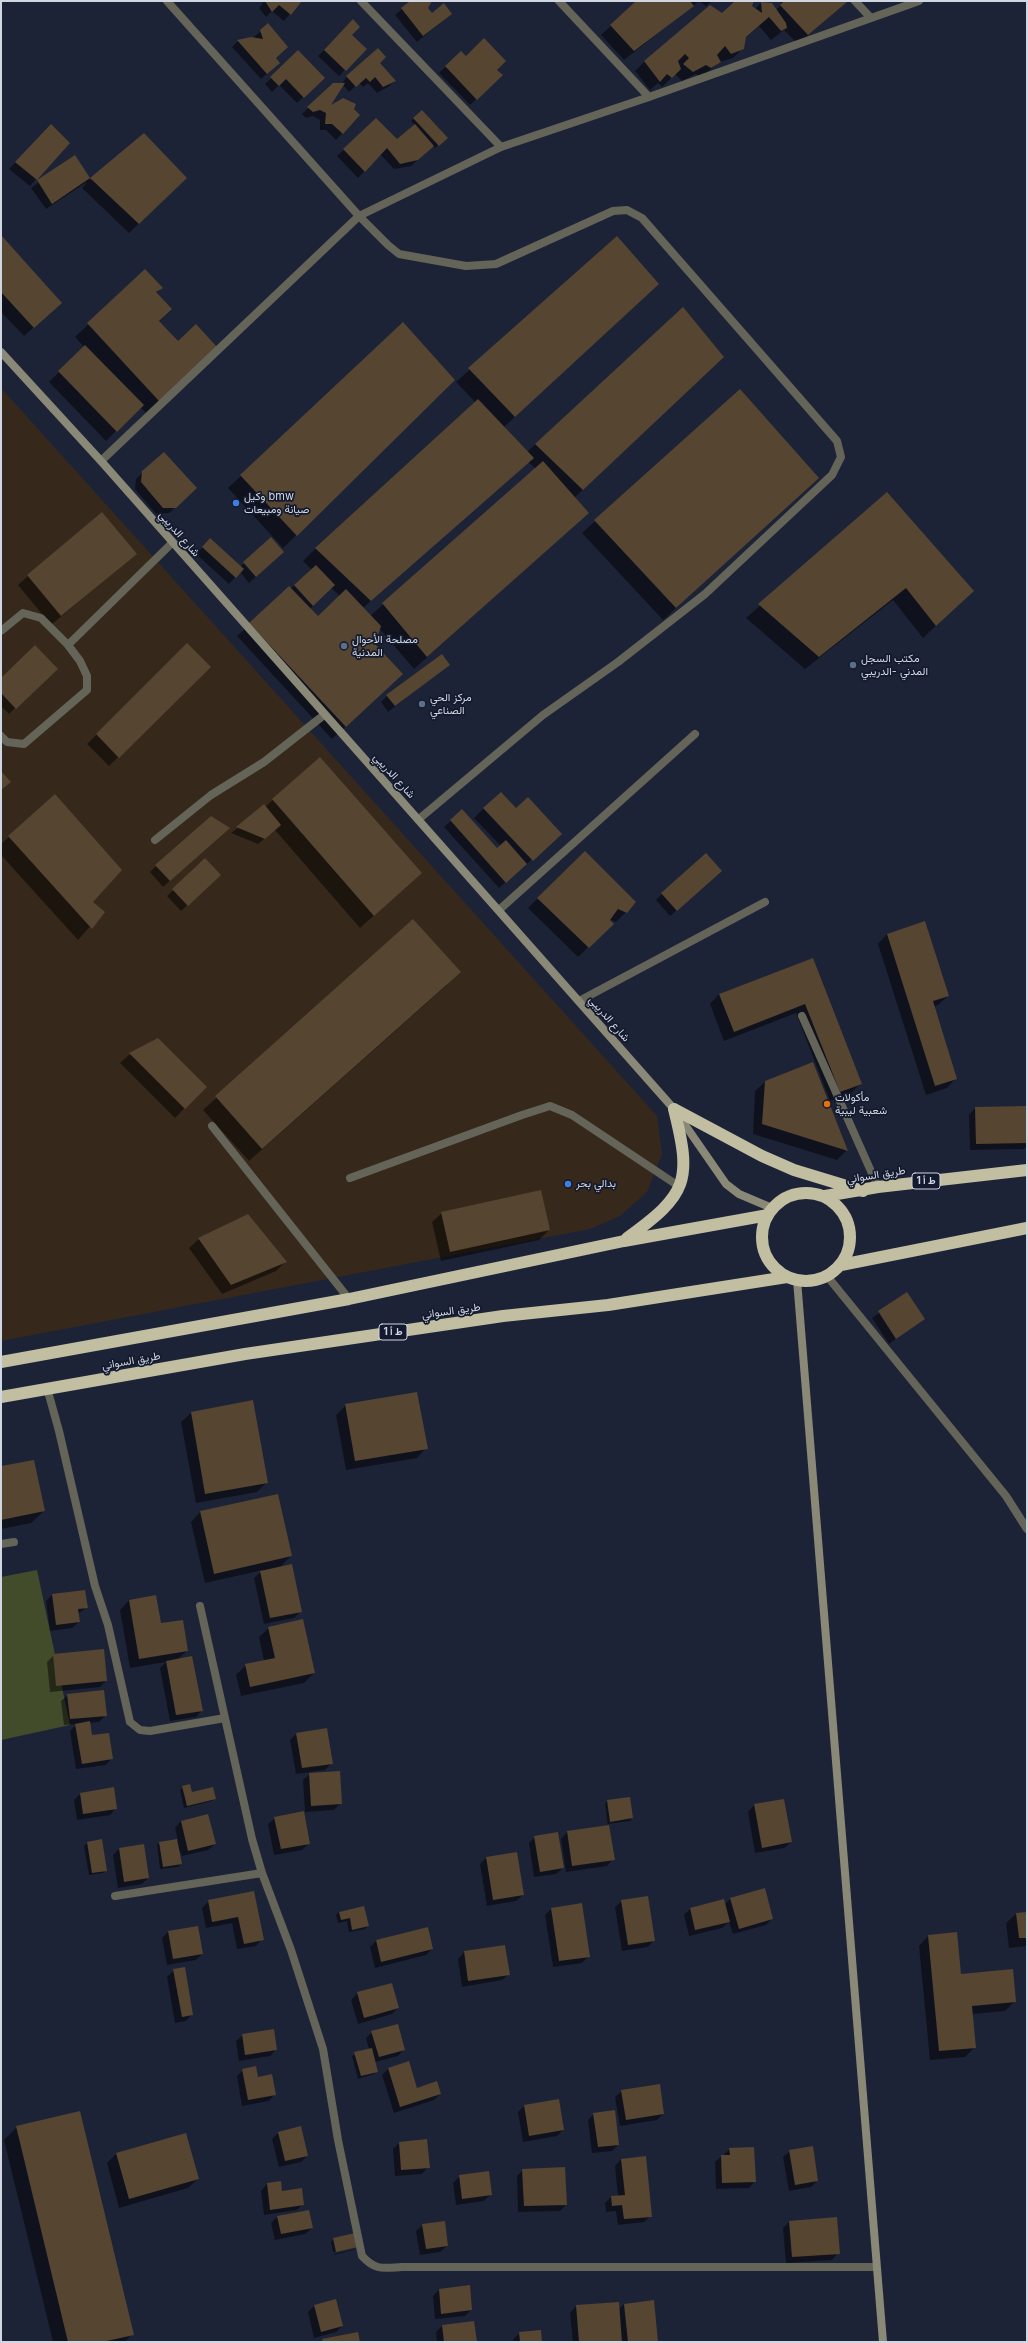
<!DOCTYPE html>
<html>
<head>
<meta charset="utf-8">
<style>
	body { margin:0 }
	#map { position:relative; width:1028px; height:2343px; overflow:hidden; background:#1d2337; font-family:Inter,sans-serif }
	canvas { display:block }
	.frame { position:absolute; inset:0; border:2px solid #d1d6e3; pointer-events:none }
</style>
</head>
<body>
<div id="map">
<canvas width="1028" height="2343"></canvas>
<div class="frame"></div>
</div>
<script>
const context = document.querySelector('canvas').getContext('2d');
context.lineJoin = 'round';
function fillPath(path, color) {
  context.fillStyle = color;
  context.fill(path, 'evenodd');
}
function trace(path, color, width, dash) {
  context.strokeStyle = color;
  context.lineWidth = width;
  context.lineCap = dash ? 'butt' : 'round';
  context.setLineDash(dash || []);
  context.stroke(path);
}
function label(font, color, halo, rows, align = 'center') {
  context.font = font + ' Inter,Vazirmatn,sans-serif';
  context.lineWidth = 3.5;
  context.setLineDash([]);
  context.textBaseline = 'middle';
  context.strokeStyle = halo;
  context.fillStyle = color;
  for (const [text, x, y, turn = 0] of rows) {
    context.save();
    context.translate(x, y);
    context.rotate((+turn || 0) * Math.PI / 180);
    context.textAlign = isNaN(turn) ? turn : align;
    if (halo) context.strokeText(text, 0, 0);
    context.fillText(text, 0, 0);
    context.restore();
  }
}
fillPath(new Path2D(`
	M1,388l656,728 5,38 -15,38 -27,24 -30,13 -589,112z`), '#36291c');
fillPath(new Path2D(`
	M37,1570l33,155 -69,15v-163z`), '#424c2b');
fillPath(new Path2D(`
	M262,1h39l-17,20 -12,-10 -6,6 -7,-9 4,-5z
	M411,1h20l-4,7 5,6h19l-34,28 -22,-27z
	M637,1h75l-6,5 -7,-5 -75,59 -23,-25z
	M737,1h17l-3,6 4,2 6,-6 11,1 4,6 6,-6 -2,-3 66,1 -48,42 -14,-14 -13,10 -12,-14 -14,12 -2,10 -10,10 -13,4 -19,15 -5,-3 -14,7 -7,-7 -13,13 -4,-4 -8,7 -15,-19 10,-10 77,-47z
	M353,21l-2,14 14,14 -26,27 -21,-20z
	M261,31l14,28 -3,10 -11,10 -29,-32 6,-6 17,-2 -1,-2z
	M298,52l26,26 -27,25 -18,-18 -7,7 -7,-8z
	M461,52l4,6 31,12 5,5 -31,30 -31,-32z
	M379,63l16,18 -7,6 -11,6 -9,-10 -5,4 -4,-4 -10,9 -6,-7 -15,23 25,2 6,5 -23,25 -10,-10h-6v-10l-7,-4 -7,2 -4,-4 31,-30h9l5,-8z
	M422,111l24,27 -11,10 -2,-2 -22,20 -17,3 -14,-15 -22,24 -21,-22 39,-37 21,22 18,-16 -4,-4z
	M51,126l18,17 -39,43 -21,-17z
	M144,135l42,43 -57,55 -47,-45 5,-6 -41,27 -15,-21 44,-32 15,24z
	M1,236l50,76 -27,24 -23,-24z
	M617,237l41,47 -154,143 23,25 156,-144 27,62 -136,128 14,15 -174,156 -35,-41 -5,16 15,42 -57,53 -95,-103 75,-66 -9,-9 13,-13 160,-145 -20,-21zM528,462l8,7 -166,147 -7,-8zM331,588l9,8 -22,21 -8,-8z
	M145,270l16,18 -5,5 15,16 -12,13 19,20 25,18 -57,53 -6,-6 -34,34 -57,-59 35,-35 -9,-10z
	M403,323l51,57 -171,168 -55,-60z
	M740,390l77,88 -154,142 -81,-87z
	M143,472l47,22 -21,19 -13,1 -21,-25 1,-10z
	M887,493l86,98 -50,47 -30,-38 -88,69 -59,-51z
	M270,539l6,19 -27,25 -9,-11 -11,12 -33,-30 8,-8 36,21z
	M136,554l-85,71 -33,-40 10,-9z
	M187,644l22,23 -100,99 -22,-22z
	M448,665l-60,47 -7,-10 6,-6z
	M56,669l-47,45 -8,-8v-26z
	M320,758l101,115 -61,55 -85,-98 -17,14 -27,-11 34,-26z
	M55,795l36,107 12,10 -25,28 -77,-85v-11z
	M484,808l67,35 -52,45 -55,-61 18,-16 35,39 4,-4 -27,-28z
	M222,834l-59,53 -13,-15 6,-6z
	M585,852l41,60 -10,10 -6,-3 2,5 -34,33 -50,-49z
	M205,859l15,16 -39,36 -14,-15z
	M714,877l-44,39 -14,-16 6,-6z
	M413,920l34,65 -198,176 -46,-51z
	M925,923l23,73 -10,9 -5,2 23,71 -9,10 -21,7 -48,-151 9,-10z
	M812,959l48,125 -9,9 -21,8 -34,-88 -72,28 -14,-37 9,-10z
	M157,1040l48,47 -30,31 -55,-55 10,-9z
	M765,1082l82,68 -10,10 -84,-26 2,-43z
	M1027,1107v39l-3,3 -54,1 -1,-35 6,-7z
	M442,1213l107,17 -10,10 -98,21 -9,-39z
	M199,1239l87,22 -10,10 -54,23 -33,-46z
	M906,1294l17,25 -34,25 -17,-26z
	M252,1402l15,80 -10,10 -61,11 -15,-81 10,-9z
	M346,1405l80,43 -9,10 -71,12 -10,-55z
	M1,1467l43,44 -13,12 -30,6z
	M277,1495l14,61 -12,12 21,44 -6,6 -30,6 -10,-46 9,-8 -58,13 -14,-61 9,-10z
	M52,1595l34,13 -8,6 1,8 -7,6 -22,3 -4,-30z
	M129,1600l31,24 27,27 -9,8 24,51 -6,7 -26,4 -10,-53 6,-6 -36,6 -10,-58z
	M269,1628l45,45 -10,10 -63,13 -5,-21 10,-10 18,-4 -5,-24z
	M54,1655l52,26 -6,6 -50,5 -3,-30z
	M68,1695l38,20 -7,7 -10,1 2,13 21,22 -6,7 -30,4 -6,-38 7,-7 -13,1 -3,-24z
	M296,1734l36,29 -7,7 -29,4 -6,-34z
	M310,1774l31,29 -7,7 -29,2 -2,-32z
	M183,1787l9,7 23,4 -3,3 -28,7 -4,-18z
	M113,1788l3,20 -6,7 -33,5 -3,-20 6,-6z
	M783,1800l8,42 -7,6 -29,5 -7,-41 6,-7z
	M607,1801l25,17 -2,3 -22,3 5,35 -6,7 -41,6 -5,-33 6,-7 41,-6 -3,-22z
	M275,1818l34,25 -7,7 -28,5 -6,-31z
	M181,1821l34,23 -7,6 -26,6 -5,-12 4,20 -3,3 -18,2 -3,-24 2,-2 19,-3 -3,-12z
	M535,1837l28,31 -7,6 -22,3 -5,-34z
	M87,1843l19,27 -3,3 -14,2 -5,-29z
	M143,1845l5,33 -6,6 -24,4 -5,-33 6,-6z
	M486,1858l37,37 -7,6 -29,5 -7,-42z
	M764,1889l8,30 -6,6 -33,9 -4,-12 -7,6 -33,8 -5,-21 6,-6 34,-4 6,-6z
	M253,1893l9,46 -6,7 -19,3 -5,-26 -26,5 -4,-20 7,-7z
	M622,1901l32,39 -6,7 -26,4 -7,-44z
	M364,1907l4,19 -3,3 -16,3 -2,-11 -9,2 -2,-8 3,-3z
	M551,1909l38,47 -7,7 -29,4 -8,-52z
	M1027,1913v33l-18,2 -3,-25 10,-9z
	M427,1929l5,20 -6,6 -51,13 -5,-21 6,-6z
	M168,1932l34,22 -6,6 -29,5 -5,-27z
	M928,1936l32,39 55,26 -10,10 -33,3 3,33 -10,10 -35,3 -11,-114z
	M505,1946l4,28 -7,6 -40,7 -4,-28 6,-7z
	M174,1970l18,44 -6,7 -11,2 -8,-46z
	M358,1993l40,15 -6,6 -34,10 -7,-24z
	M372,2032l32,17 -6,7 -23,6 2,9 -3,3 -16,5 -6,-23 17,-7 -3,-11z
	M243,2035l33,15 -6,6 -31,5 -3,-20z
	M408,2063l9,26 23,5 -6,6 -40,13 -12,-38 6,-6z
	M243,2070l14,8 18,16 -6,7 -27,5 -5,-30z
	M622,2091l41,23 -6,6 -37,6 -5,-29z
	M525,2105l38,25 -6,6 -34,6 -5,-30z
	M594,2114l24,31 -6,6 -20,2 -4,-33z
	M17,2127l115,207 -7,8h-72l-49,-202z
	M300,2127l7,29 -6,6 -22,5 -7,-28 6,-6z
	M185,2135l13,44 -10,9 -69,20 -12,-45 9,-9z
	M399,2143l29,24 -6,7 -27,2 -2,-27z
	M730,2149l25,32 -6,7 -33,1 -1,-27z
	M790,2151l27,30 -6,6 -22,4 -6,-34z
	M621,2159l30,57 -7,6 -26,3 -2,-14 -10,1 -1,-9 6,-6 7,-1 -3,-30z
	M523,2170l43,35 -6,6 -42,1 -1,-36z
	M460,2176l31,18 -7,7 -28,4 -3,-22z
	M267,2184l14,8 22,12 -6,6 -33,5 -3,-24z
	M278,2216l34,12 -7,6 -30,6 -4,-17z
	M789,2222l49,31 -6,7 -46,3 -3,-35z
	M423,2225l24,21 -7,6 -20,3 -4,-24z
	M334,2239l23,8 -24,5 -2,-10z
	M355,2249l-1,1 -20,5v-1z
	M439,2290l32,20 -6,6 -30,3 -2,-23z
	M624,2304l33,38h-84l-3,-29 6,-7 42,4z
	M314,2306l28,20 -6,6 -22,6 -6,-26z
	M442,2326l34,16h-39l-1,-10z
	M520,2333l21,9h-27l-1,-3z`), '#0007');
fillPath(new Path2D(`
	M265,1h37l-11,14 -12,-10 -7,7z
	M410,1h22l-4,7 4,5 12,-10 8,11 -29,22 -22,-28z
	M636,1h54l4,5 -60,45 -24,-26z
	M735,1h19l-2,5 10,7 -1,-11 11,1 14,20 1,5 -6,3 -12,-14 -23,20 -2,12 -13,5 -6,-8 -8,9 4,7 -10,6 -5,-3 -13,7 -10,-8 6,-6 -4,-4 -7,7 3,8 -9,9 -5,-4 -7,8 -16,-21 66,-56 12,8z
	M784,1h62l1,1 -39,33 -28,-30z
	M353,19l7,8 -8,8 15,14 -21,22 -22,-21z
	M268,23l20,24 -12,11 4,5 -13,11 -30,-34 14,-3 12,2 -3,-9z
	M484,38l22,23 -9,9 6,5 -26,25 -32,-34 16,-15 5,5z
	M378,48l8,9 -6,6 16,18 -13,6 -8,-10 -5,5 -4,-4 -10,9 -10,-11z
	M298,50l27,28 -21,20 -18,-19 -7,7 -9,-9z
	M333,83h12l-14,22 12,-7 13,6 -2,5 6,6 -17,19 -11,-10h-7l1,-11 -6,-3 -7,2 -6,-5z
	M422,110l26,28 -9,8 -26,-28z
	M376,118l21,21 18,-15 19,22 -16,14 -18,4 -13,-16 -22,24 -22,-23z
	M51,124l19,19 -33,37 -22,-18z
	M144,133l43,45 -48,46 -49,-46z
	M75,155l15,23 -38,26 -15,-24z
	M1,235l61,68 -28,25 -33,-36z
	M617,236l42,48 -144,133 -47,-49z
	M145,269l18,19 -7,4 16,17 -13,12 19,20 18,-17 21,23 -58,54 -72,-78z
	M683,307l41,50 -141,133 -48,-46z
	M403,322l52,58 -158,156 -57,-61z
	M85,345l59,60 -27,27 -59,-61z
	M740,389l79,89 -143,130 -82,-88z
	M478,399l56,59 -163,143 -56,-53z
	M164,452l33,36 -21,20h-13l-22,-26 1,-11z
	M543,461l46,52 -162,144 -45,-54z
	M887,492l87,99 -38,35 -30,-38 -87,69 -61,-53z
	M102,512l35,42 -76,62 -34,-41z
	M271,537l13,15 -28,25 -13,-15z
	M210,538l34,31 -8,9 -34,-31z
	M316,565l19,20 -22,21 -19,-21z
	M289,586l29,30 28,-27 35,37 -6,18 28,30 -57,53 -97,-104z
	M187,643l24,24 -92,91 -23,-24z
	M35,645l23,24 -42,40 -15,-16v-15z
	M442,654l8,11 -55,41 -9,-11z
	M320,757l102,116 -48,43 -102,-117z
	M1,771l10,11 -10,8z
	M501,792l15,16 12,-11 34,37 -29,27 -50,-53z
	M55,794l67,76 -29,32 12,10 -13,17 -84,-93z
	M264,804l17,21 -16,14 -29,-12z
	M462,809l35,39 9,-8 21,24 -21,19 -56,-63z
	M211,816l19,12 -60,53 -15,-16z
	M585,851l51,51 -9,11 -9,-4 -8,11 4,4 -25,24 -52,-50z
	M706,853l16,18 -45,40 -16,-18z
	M205,858l16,17 -33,31 -16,-17z
	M413,919l48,53 -199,177 -47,-53z
	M925,921l24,75 -16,5 24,78 -22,7 -48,-152z
	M813,958l49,126 -22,8 -35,-88 -71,28 -15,-38z
	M158,1038l49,49 -22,22 -56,-56z
	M813,1062l35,89 -86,-27 3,-43z
	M1027,1106v37l-51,1 -1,-37z
	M541,1190l9,40 -100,22 -9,-40z
	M248,1214l39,48 -56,23 -33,-47z
	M907,1292l18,27 -29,20 -18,-28z
	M417,1392l11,57 -73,12 -10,-57z
	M253,1400l15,83 -63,11 -14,-82z
	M34,1460l11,51 -44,9v-54z
	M278,1494l14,62 -78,18 -14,-63z
	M292,1564l10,48 -32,6 -10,-47z
	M85,1590l3,18 -10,1 2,13 -24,3 -4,-31z
	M156,1595l5,28 22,-3 5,31 -49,8 -10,-59z
	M303,1619l12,54 -65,14 -5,-23 30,-6 -7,-31z
	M104,1649l3,32 -51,5 -3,-32z
	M192,1656l11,55 -27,4 -10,-54z
	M104,1690l3,26 -37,3 -3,-25z
	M90,1721l2,14 17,-2 4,26 -31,5 -7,-40z
	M327,1728l6,36 -31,4 -6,-35z
	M340,1771l2,33 -31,2 -2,-33z
	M190,1784l2,8 21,-5 3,12 -29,7 -5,-20z
	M114,1787l3,22 -34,5 -3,-21z
	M630,1797l3,21 -23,4 -3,-22z
	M784,1799l8,43 -30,6 -8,-44z
	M304,1811l6,33 -29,5 -7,-32z
	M208,1814l8,30 -28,7 -7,-30z
	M609,1825l6,35 -43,6 -5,-35z
	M558,1832l6,36 -24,4 -6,-36z
	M102,1839l5,32 -15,2 -5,-31z
	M177,1839l5,25 -19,3 -4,-25z
	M144,1844l5,34 -25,4 -5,-34z
	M517,1852l7,43 -31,5 -7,-43z
	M765,1888l8,31 -34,10 -9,-31z
	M254,1891l10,49 -20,4 -6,-27 -26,5 -4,-22z
	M648,1896l7,45 -27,4 -7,-45z
	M724,1899l6,23 -35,8 -5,-22z
	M582,1903l8,54 -31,4 -8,-53z
	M364,1906l5,20 -17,4 -2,-12 -9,2 -2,-8z
	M1027,1912v26h-8l-3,-25z
	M198,1926l5,28 -30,5 -5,-28z
	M428,1927l5,22 -52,13 -5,-22z
	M957,1932l4,42 52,-5 3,33 -44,4 4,42 -37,3 -11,-116z
	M505,1945l5,30 -42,6 -4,-30z
	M185,1967l8,48 -11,2 -9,-48z
	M392,1983l7,25 -35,10 -7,-26z
	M398,2024l7,26 -26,7 -8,-26z
	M274,2029l3,21 -32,5 -3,-21z
	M372,2048l6,24 -17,4 -7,-24z
	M409,2061l8,27 20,-7 4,13 -41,13 -12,-39z
	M256,2066l2,11 14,-3 4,21 -28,5 -6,-31z
	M660,2084l4,30 -38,6 -5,-30z
	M559,2099l5,31 -35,6 -5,-31z
	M615,2110l4,35 -21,2 -5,-34z
	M80,2111l54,224 -32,7h-34l-52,-216z
	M301,2126l7,30 -23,5 -7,-29z
	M186,2133l13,46 -70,20 -13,-46z
	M427,2139l3,29 -29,2 -2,-28z
	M813,2146l5,35 -23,4 -6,-35z
	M754,2147l2,35 -34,1 -1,-28h9l-1,-7z
	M646,2156l6,61 -28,2 -2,-14 -10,1 -1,-10 14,-1 -4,-36z
	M565,2167l2,38 -43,1 -2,-37z
	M489,2171l3,24 -30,4 -3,-24z
	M281,2181l1,10 20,-3 2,17 -34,5 -3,-27z
	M309,2210l4,18 -32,6 -4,-18z
	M837,2217l3,37 -48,3 -3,-36z
	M445,2221l3,25 -22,3 -4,-25z
	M355,2233l3,14 -22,5 -3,-14z
	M470,2285l2,25 -31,4 -2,-25z
	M336,2299l7,27 -22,6 -7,-27z
	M654,2300l4,42h-30l-4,-38z
	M619,2302l3,40h-43l-3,-37z
	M474,2321l3,21h-33l-2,-17z
	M541,2330l1,12h-22l-1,-10z
	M358,2332l2,10h-37l-1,-3z`), '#554531');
trace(new Path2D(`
	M359,216l29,29 11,9 67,12 30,-2 117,-53 14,-1 15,8 195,223 4,16 -9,18 -127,119 -87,68 -75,53 -124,104
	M1,631l22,-18 18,5 27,27 12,16 7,15v14l-63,54 -17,-2 -6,-6
	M68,645l104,-102
	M155,840l56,-45 53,-33 60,-47
	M499,910l196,-176
	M579,1001l186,-99
	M802,1016l76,171
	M212,1126l137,173
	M350,1178l172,-63 28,-9 22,9 108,72
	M1,1544l13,-2`), '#656459', 8);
trace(new Path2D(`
	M167,1l192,215 142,-69 148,-50 270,-96
	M361,1l140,146
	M559,1l90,96
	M855,1l15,16
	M101,461l258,-245
	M827,1276l179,220 21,33
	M47,1388l12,43 36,155 13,39 22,97 10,8 10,1 75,-13
	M200,1606l52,233 10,34 29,77 32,99 15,91 24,116c14,15 21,12 40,11h474
	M115,1896l147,-23`), '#656459', 8);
trace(new Path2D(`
	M1,352l100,109 573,648 52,75 13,10 33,14
	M797,1280l86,1062`), '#8a8977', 8);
trace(new Path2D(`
	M674,1109l88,47 32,14 69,21
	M762 1237a44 44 0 1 1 88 0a44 44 0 1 1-88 0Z
	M825,1196l53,-9 149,-17
	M627,1238c61,-44 65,-57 47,-129
	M841,1265l186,-37
	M1,1362l348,-63 275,-58 144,-26
	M1,1397l244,-43 258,-38 105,-11 179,-28`), '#c1bea2', 12);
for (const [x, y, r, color] of [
	[236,503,4,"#3f7fe0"],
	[344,646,4,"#5c6f8a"],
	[853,665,4,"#5c6f8a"],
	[422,704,4,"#5c6f8a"],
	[827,1104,4,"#e8710a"],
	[568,1184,4,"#3f7fe0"]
]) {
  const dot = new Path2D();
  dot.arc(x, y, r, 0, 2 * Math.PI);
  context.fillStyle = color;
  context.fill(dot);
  trace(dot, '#141a2d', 1.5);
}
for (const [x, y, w] of [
	[926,1181,28],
	[393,1332,28]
]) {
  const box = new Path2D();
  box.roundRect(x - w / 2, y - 8, w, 16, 3);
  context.fillStyle = '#141a2d';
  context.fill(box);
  trace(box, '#d1d6e3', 1);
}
label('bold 10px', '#d1d6e3', null, [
	["ط أ 1",926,1181],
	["ط أ 1",393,1332]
]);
label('11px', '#d1d6e3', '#141a2d', [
	["وكيل bmw",244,497],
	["صيانة ومبيعات",244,510],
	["مصلحة الأحوال",352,640],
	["المدنية",352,653],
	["مكتب السجل",861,659],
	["المدني -الدريبي",861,672],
	["مركز الحي",430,698],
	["الصناعي",430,711],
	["مأكولات",835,1098],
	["شعبية ليبية",835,1111],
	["بدالي بحر",576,1184]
], 'left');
label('11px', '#d1d6e3', '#141a2d', [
	["شارع الدريبي",179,534,49],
	["شارع الدريبي",394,776,48],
	["شارع الدريبي",609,1019,49],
	["طريق السواني",876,1175,-9],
	["طريق السواني",451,1311,-8],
	["طريق السواني",131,1361,-10]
]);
</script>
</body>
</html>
